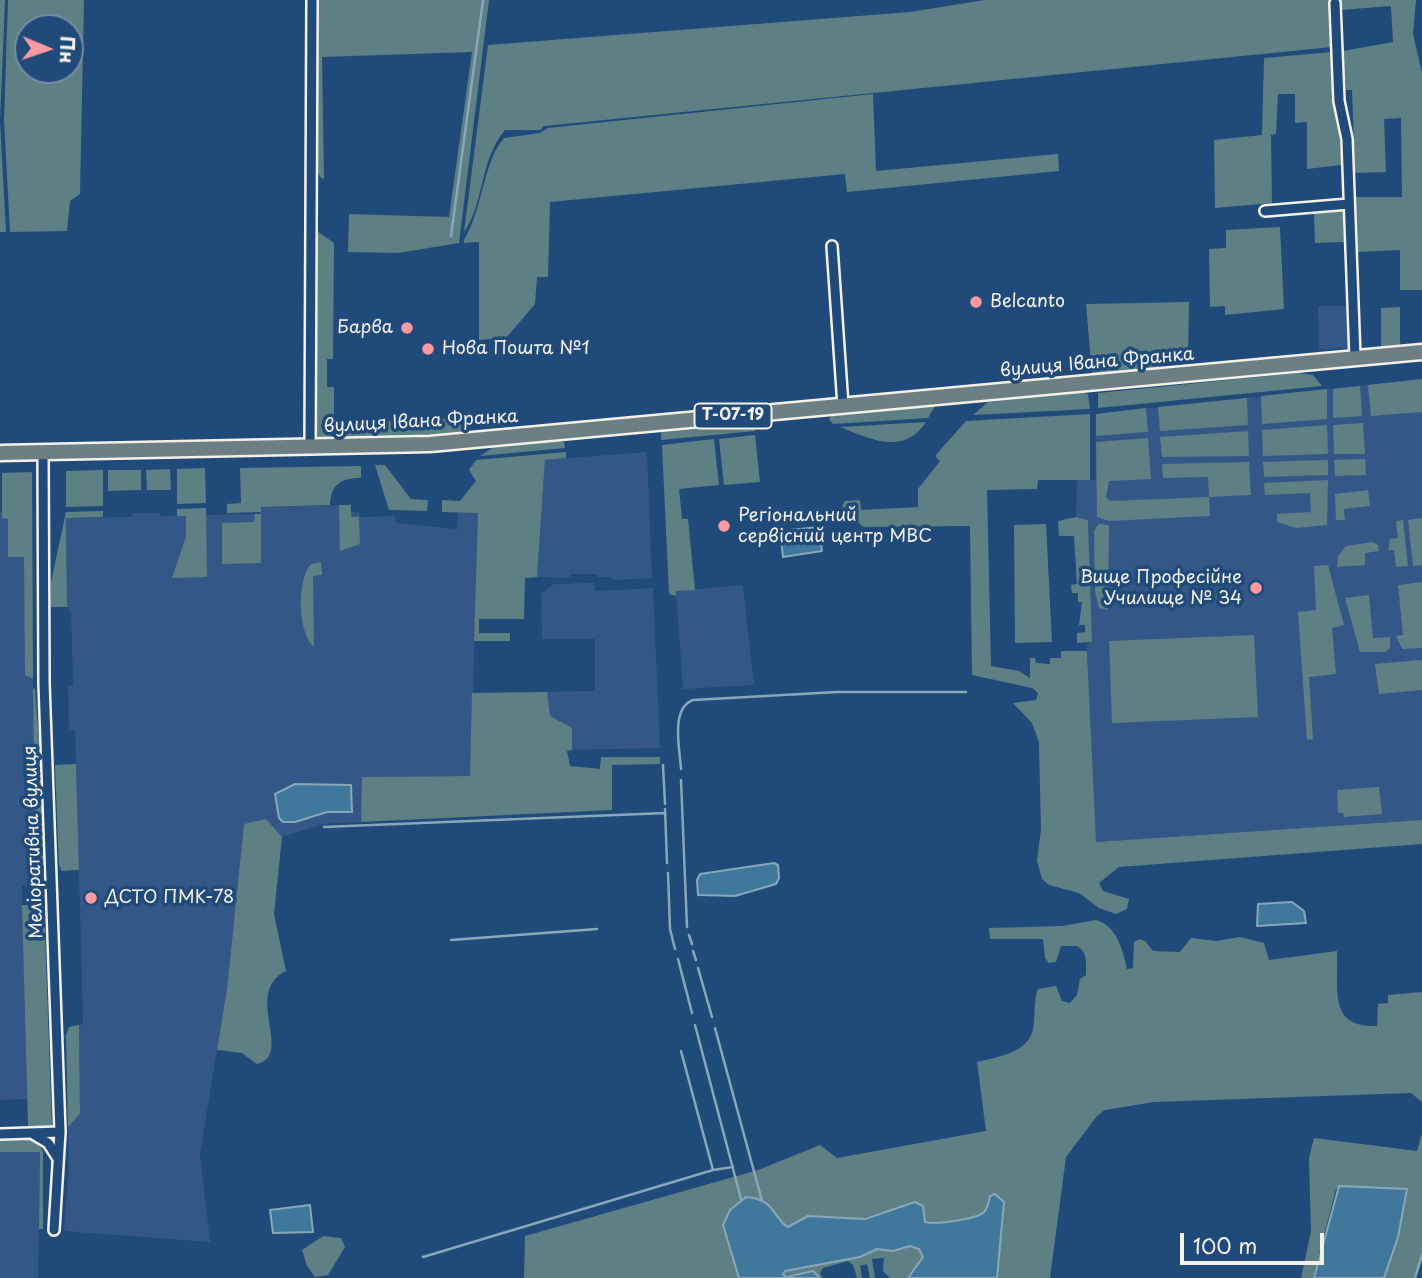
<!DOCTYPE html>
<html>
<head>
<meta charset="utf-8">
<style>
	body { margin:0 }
	#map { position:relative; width:1422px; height:1278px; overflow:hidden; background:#1f4a7a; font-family:"Playpen Sans",sans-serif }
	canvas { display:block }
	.north { position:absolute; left:14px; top:14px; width:70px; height:70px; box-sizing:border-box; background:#1f4a7a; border:2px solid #748da6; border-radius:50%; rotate:92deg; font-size:19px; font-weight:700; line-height:28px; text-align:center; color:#f4f1e8 }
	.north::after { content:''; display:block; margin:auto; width:24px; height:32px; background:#ff9aa2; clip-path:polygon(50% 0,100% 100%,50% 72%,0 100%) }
	.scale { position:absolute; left:1180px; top:1233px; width:144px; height:32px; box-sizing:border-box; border:4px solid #f4f1e8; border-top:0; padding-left:9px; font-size:21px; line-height:24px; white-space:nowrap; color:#f4f1e8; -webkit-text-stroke:5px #1f4a7a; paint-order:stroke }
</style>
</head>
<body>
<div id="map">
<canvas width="1422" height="1278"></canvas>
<div class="north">Пн</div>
<div class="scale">100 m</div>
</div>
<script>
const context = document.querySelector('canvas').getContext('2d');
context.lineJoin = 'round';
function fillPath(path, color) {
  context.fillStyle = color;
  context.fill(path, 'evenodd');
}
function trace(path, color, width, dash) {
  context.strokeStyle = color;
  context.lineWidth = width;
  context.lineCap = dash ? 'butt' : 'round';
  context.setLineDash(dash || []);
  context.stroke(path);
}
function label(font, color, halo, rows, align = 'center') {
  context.font = font + ' "Playpen Sans",sans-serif';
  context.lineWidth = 7;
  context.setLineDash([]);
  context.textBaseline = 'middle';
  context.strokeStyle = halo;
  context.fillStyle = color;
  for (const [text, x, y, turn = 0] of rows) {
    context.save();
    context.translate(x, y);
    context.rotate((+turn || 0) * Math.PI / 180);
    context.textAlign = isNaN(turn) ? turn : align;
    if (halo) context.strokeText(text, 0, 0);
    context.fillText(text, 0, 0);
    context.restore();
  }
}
fillPath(new Path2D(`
	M1318,306h30l1,42 -30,1z
	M1422,379v441l-327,22 -8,-198 5,-2 -4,-122 -12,-3 1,-37h19v-66z
	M647,452l5,126 -39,2 -1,-3h-14l-1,-3h-27l-1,4 -32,-1 8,-117z
	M351,505v7h8l1,5 35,-1 1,7 61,6 1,-17 20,1 -5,180 122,-2v-52h-53l-1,-45 13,-10 40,-1 1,8 58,-3 7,160 -189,4 -1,24 -107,1 -2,45 -38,2 -41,13 -16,-18 -22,5 -17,165 -27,165 10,88 -146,-11 5,-63 -1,-41 12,-13 -1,-89 4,-1v-6l-8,-288 -6,-1 -1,-43 5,-1 -2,-73 -4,-5 -1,-89 66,-1 1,-4h27v3l100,-2v-7z
	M0,512h32l2,309 -6,1 2,63 -8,1 5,213 -27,1z
	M743,585l11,100 -71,4 -7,-98z
	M0,1152h40l-2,126h-38z`), '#335888');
fillPath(new Path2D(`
	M0,0h5l-5,121 6,111h-6z
	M8,0h76l-4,194 -10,7 -3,30 -57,1 -6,-112zM70,28v42h-42v-42z
	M316,0h173l-30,243 -61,10 -50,-1 1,-38 100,3 23,-165 -150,5 2,122 -3,-1 -4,-7z
	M985,0h346l1,47 -788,79 -4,4h-35c-26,31 -20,72 -41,102l24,-187 422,-33z
	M1338,0h78l-3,34 9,39v217h-22v-40l-43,2 -2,-55h47l-1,-79 -17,1 2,53 -31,1 -3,-83h-6l-3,-39 50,-9 -2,-36 -51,4z
	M1332,52l10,113 -35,4v-47l-12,1v-29h-17l-2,40 -5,1 1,68 -57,5 -1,-68 48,-5 2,-77z
	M873,94l3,77 182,-17 1,17 -212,21 -2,-18 -295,28 -2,75h-11l-2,27 -29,34 -27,2v-98l-15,1v-3c18,-29 20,-80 40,-102l36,-5 8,-5z
	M1343,211l1,31 -29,1 -1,-29z
	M1280,227l4,82 -59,6v-9l-15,1 -1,-58 17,-1v-18z
	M317,231l17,12 -1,116h-6v28h7v45l-6,7 -12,-1 -2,-6z
	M1189,302l-1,59 -25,2 -6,5 -65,6 -6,-70z
	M1400,307v38l-19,2v-39z
	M1299,373l14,2 9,11 -224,22v-15z
	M1422,379v33l-51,4 -3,-31z
	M1360,386l2,30 -29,2v-29z
	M1327,389v30l-65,5 -1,-28z
	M1082,392l6,2 2,15 -117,6 15,-13z
	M1247,398l1,27 -88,6 -2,-24z
	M935,406l-7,12 -95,6 -4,-5 2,-3z
	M1146,408l2,24 -52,4v-22z
	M1090,414v66h-52l-1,9 -50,1 4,176 28,5 11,7v-20h5l1,5 14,1v-6h11v-7h26l9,191 326,-22v24l-303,23 -20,16 4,8 26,8 -2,10 -11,5 -17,-6 -20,-15 -30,-8 -7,-6 -5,-18 4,-32 -2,-87 -7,-19 -19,-20 23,-3 2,-7 -6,-5 -60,-13 -2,-149 -107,1 -21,-21 3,-5 15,-1 1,10 57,-3v-18l22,-28 -5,-5 31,-35z
	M457,418l5,2 4,7 -9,8 -101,3 -9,-1 -3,-5 1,-6 6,-3z
	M754,421l1,10 -94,9v-9z
	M926,422c-22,34 -56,17 -86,5z
	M1363,423l2,31h-31l-1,-29z
	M1327,425l1,29 -65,2 -1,-26z
	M1248,431l1,25 -87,1 -2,-20z
	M755,435l5,47 -36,3 -5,-46z
	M1148,438l3,41 -42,2 -3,16 4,4 99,-4 -1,-20 -45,1 -1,-14 87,-2 2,33 -42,2 1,19 -101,5 -12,-4 -1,-75z
	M714,439l5,46 -40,4 3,30h6l7,71 -19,1v5l-7,-2 -7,-149z
	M560,441l4,1 1,6 -85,8 14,-9z
	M566,452v6l-21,2 -8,117 -12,1 -1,41h-45v14h31v8h-36l4,-128 -36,-1v-12l18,1 16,-20 -7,-11 7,-10z
	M1365,459l1,16 -31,1 -1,-16z
	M1328,460v15l-64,2 -1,-15z
	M375,465h10l26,34 17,1 -1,11 -38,-1z
	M361,466v12c-20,0 -30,6 -31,27l-69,2v5l-34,1v-9l14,-1 -1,-35z
	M205,468l1,35 -29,1v-35z
	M170,469l1,21h-24l-1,-20z
	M103,470v36l-37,1v-36z
	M108,470h33v20l-33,1z
	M32,472l1,207 -8,-4 -1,-118h-16v-38l-6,-1v-45z
	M1328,480l-1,45 -31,3 -19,-6v-8l34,-2 -1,-19 -45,2 -1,-12z
	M1368,490l2,16 -26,3 1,11h-9l-1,-26z
	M339,505h12v12h8l1,27 -20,7z
	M206,508l1,69 -35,1 14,-41v-21h-9v-7z
	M103,511v6l-37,1 1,89h-16v-25l15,-70z
	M255,514h6v49l-39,1v-41l32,-1z
	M1076,517l12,3 4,122 -15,1v-10l8,-1v-7h-6l3,-23h-4v-9h-6l-1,-8 6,-1 -3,-48h-15l-1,-15z
	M1422,518v47l-9,1 -5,-46z
	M1403,520l5,46 -12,1 -2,-17h-6l2,-11 8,-1 -2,-17z
	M1046,524l6,118 -37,1 -1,-118z
	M1099,524l10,1 -1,85 -9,-2 -4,-17 -1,-61z
	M1373,542l5,3 1,6 -14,2v12l-28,2 1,-11 8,-10z
	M321,562l1,13 -9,1 1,71c-17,-14 -17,-68 -3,-83z
	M1328,565l16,60 -12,3 4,46 -27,3 4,62 -6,1 -9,-128 18,-2 -2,-44z
	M1422,582v66l-20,1 -6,-13 7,-1 -5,-50z
	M1369,595l4,43 17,-1v11l-5,4h-25l-15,-54z
	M1254,635l4,82 -146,6 -3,-82z
	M1422,660v30l-43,4 -4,-30z
	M35,688l7,94 -8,7 -1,-100z
	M547,692l3,24 22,12v22l-5,1 3,15 30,3 1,-12h59v7l-48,1v45l-251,12 1,-45 108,-1 2,-83z
	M76,764l3,106 -17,1 -3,-6 -4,-100z
	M1379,787l3,27 -38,3 -1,-4h-5l-1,-23z
	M34,797l8,6 3,61 -6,8 -9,2 -2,-53h6z
	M266,819l16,18 -8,77 12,57c-44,21 9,84 -29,93l-15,-11 -25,-3 10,-61 17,-165z
	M22,905h22l8,221 -24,1z
	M1096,920c20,5 27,30 31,49l6,-1 1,-26 5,-3 6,2 8,10 27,1 11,-14 25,3 24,-4 24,6 5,17 68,-9c2,37 -10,77 40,75l1,-22 10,-1v-8l34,-3v110l-11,-9 -257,9 -49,8 -8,6 -31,41 -16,121h-53l7,-68 -14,-14c-1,5 -2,12 -6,16 -6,7 -51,13 -59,10l-2,-11 -41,1 -24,8 -50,-4 -20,11 -5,-3 -11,-16 -13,-9 -27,52 7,27h-215l1,-42 233,-66 62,-25 17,13 149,-27 -9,-69c25,-6 56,-10 57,-40 1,-11 0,-23 4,-33l18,-3 6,15 8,2 7,-8 3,-16 6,-4c0,-11 2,-23 -9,-29h-16l-5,16 -7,1 -4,-5 -2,-19h-53l-1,-11 73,-2z
	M79,1025l1,89 -12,13 -2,-92 3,-8z
	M1422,1133v122l-6,23h-32l14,-41 9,-48 -63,-3 -8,3 -23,89h-12l10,-47 -2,-73 5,-20 103,13z
	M24,1138l13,5 6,8v78h-4l1,-77h-40v-13z
	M323,1236l18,2 4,9 -17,28 -13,2 -8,-11 -5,-16z
	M906,1246l13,3 4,8 -15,21h-18l-7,-7 1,-13 -12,1 3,19h-5l-3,-14 -7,2 2,12h-5l-4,-13 -5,-4 -25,7 -3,5 3,5 -12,-7 -28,5 2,-5 75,-14 17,-8 16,2z`), '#5d8084');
const water = new Path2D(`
	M819,527l3,24 -39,6 -3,-26z
	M295,784l56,1 1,27h-25l-32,10h-12l-4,-4 -4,-24z
	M774,863l4,2 1,13 -3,6 -41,12 -37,-1 -1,-15 3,-6z
	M1292,902l12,9 2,12 -49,3 1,-22z
	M1339,1186l68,3 -9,48 -14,41h-70z
	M995,1194l9,8 -7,76h-89l15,-21 -4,-8 -9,-3 -17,5 -16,-2 -17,8 -75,14 -2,3 3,3 27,-6 7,7h-81l-16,-53 7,-15 16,-13c30,2 27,22 42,30l20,-11 57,3 50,-17 8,4 2,16c9,3 53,-3 59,-10 4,-4 5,-11 6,-16z
	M310,1205l3,27 -40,1 -3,-23z`);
fillPath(water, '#40789b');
trace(water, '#88a8ba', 2);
trace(new Path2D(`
	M451,236l32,-236
	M663,765l2,39
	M681,769c-1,-19 -11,-61 12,-69l144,-8h129
	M681,780l6,147
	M665,809l2,54
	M324,827l341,-14
	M668,873l2,56 5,20
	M689,935l3,9
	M451,940l146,-11
	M693,951l3,9
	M678,959l14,54
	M698,968l14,49
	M695,1025l46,174
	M715,1028l47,173
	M681,1051l32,119
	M423,1257l290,-87 20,-3
	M1415,1278l7,-23`), '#88a8ba', 2.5);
const minor = new Path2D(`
	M1335,3l4,98 8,38 8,219
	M1265,211l84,-7
	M832,246l11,160
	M310,447l2,-447
	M43,452l1,231 16,449 -6,98
	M0,1134l60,-2
	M33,1134l15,9 9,14`);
const primary = new Path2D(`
	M0,453l430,-9 992,-92`);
trace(minor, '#f4f1e8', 14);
trace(primary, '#f4f1e8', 19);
trace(minor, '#1f4a7a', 9);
trace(primary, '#6d7e84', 14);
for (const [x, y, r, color] of [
	[976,302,7,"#ff9aa2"],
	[407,328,7,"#ff9aa2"],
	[428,349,7,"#ff9aa2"],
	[724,526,7,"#ff9aa2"],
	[1256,588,7,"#ff9aa2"],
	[91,898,7,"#ff9aa2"]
]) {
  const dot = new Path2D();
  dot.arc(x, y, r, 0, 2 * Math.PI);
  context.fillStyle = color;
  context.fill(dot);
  trace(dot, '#1f4a7a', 2.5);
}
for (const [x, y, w] of [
	[733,416,77]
]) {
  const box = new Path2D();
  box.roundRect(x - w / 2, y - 12.5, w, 25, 5);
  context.fillStyle = '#1f4a7a';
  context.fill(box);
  trace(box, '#f4f1e8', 2);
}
label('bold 16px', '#f4f1e8', null, [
	["Т-07-19",733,416]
]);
label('18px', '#f4f1e8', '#1f4a7a', [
	["Belcanto",990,302],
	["Барва",393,328,"right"],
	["Нова Пошта №1",442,349],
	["Регіональний",738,516],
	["сервісний центр МВС",738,537],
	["Вище Професійне",1242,578,"right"],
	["Училище № 34",1242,599,"right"],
	["ДСТО ПМК-78",105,898]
], 'left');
label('18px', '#f4f1e8', '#1f4a7a', [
	["вулиця Івана Франка",1097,363,-5],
	["вулиця Івана Франка",421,422,-3],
	["Меліоративна вулиця",34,842,-92]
]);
</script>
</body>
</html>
